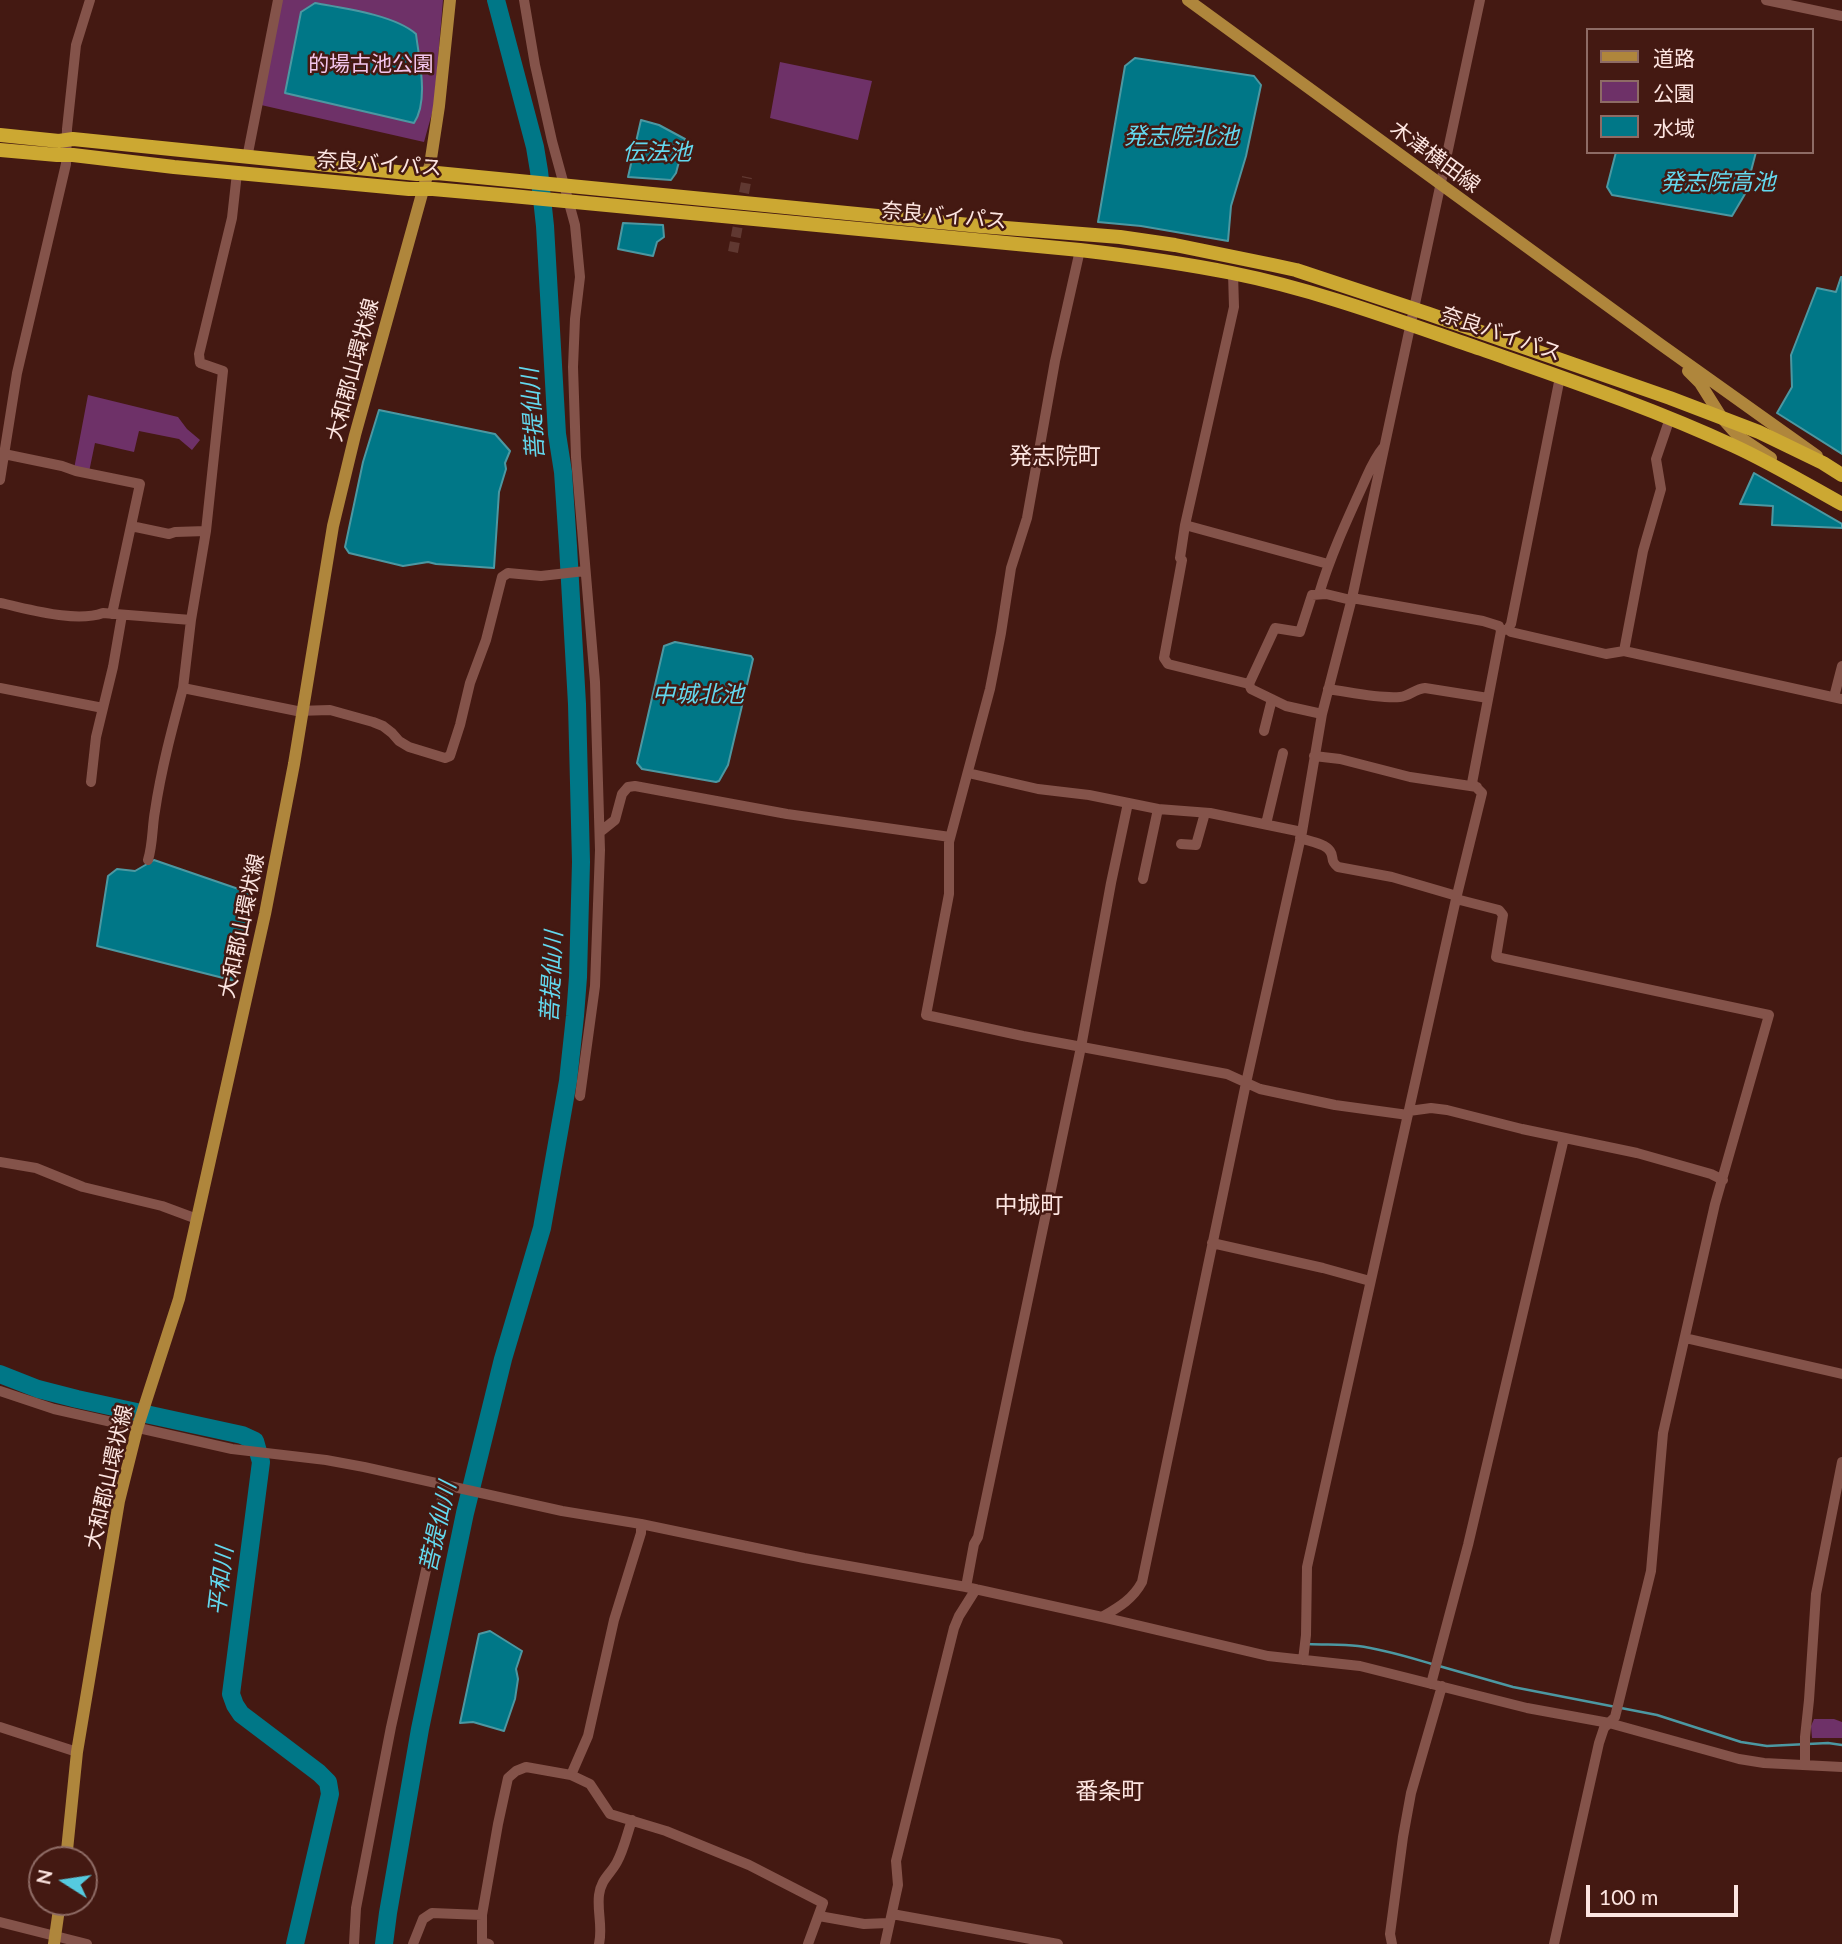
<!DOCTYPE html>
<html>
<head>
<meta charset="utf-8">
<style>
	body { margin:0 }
	#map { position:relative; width:1842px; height:1944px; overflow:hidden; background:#441912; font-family:Lato,"Noto Sans JP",sans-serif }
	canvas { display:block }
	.legend { position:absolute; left:1586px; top:28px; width:228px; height:126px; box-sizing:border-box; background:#441912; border:2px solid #8e6b65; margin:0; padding:9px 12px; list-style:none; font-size:21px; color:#fde5e1 }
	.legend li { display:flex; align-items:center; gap:14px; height:35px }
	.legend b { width:35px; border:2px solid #8e6b65 }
	.north { position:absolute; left:28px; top:1846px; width:70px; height:70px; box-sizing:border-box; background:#441912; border:2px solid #8e6b65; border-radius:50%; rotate:282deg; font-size:19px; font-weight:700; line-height:28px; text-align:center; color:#fde5e1 }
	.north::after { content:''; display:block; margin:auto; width:24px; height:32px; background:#55cadf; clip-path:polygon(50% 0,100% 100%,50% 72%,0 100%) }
	.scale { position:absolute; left:1586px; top:1885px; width:152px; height:32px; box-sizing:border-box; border:4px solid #fde5e1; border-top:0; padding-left:9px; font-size:21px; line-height:24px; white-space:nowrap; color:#fde5e1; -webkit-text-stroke:5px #441912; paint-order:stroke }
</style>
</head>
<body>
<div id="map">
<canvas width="1842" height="1944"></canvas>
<ul class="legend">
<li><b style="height:9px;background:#af863c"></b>道路</li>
<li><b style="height:19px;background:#6e3168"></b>公園</li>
<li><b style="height:19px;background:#007787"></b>水域</li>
</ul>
<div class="north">N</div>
<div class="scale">100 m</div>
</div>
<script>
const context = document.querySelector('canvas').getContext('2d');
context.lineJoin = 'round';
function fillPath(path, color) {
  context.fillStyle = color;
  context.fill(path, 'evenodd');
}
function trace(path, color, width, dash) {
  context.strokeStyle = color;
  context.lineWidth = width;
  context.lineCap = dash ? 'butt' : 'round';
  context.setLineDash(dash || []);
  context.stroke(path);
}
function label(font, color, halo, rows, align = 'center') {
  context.font = font + ' Lato,"Noto Sans JP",sans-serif';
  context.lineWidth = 5;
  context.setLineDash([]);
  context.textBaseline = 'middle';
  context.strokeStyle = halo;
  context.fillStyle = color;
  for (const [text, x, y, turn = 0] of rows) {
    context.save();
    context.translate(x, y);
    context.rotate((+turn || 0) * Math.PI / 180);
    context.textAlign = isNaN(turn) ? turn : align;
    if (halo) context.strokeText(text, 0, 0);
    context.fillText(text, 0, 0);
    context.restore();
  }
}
fillPath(new Path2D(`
	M281,0h162l-9,106 -10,36 -163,-37z
	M780,62l92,19 -14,59 -88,-22z
	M88,395l90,22 9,12 13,11 -8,10 -13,-11 -40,-8 -5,21 -39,-9 -6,29 -15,-3z
	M1814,1719h20l8,3v16h-30l-1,-12z`), '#6e3168');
const water = new Path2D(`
	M315,3c28,5 80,12 101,31 3,25 13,67 -2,89l-129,-30 16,-81z
	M1135,58l119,18 7,9 -15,71 -15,50 -3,35 -87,-15 -43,-4 27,-156z
	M641,120l18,5 26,14 -9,34 -5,7 -43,-3z
	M1616,152h140l-11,42 -13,22 -120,-21 -5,-8z
	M623,223l40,2 1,12 -7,5 -4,14 -35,-7z
	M1841,277h1v177l-65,-41 15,-26 -1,-32 26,-67 19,4z
	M379,410l116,24 15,17 -5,12 1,6 -7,23 -5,76 -58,-4 -8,-2 -25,4 -54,-13 -4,-6 18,-85z
	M1754,473l88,51v4l-70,-3 1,-19 -33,-2z
	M675,642l76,14 2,3 -25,106 -9,16 -3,1 -74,-13 -5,-6 27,-117z
	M154,860l99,34 -18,87 -138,-35 11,-70 9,-7 18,2z
	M490,1631l32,20 -6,18 2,10 -3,20 -11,32 -31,-9 -13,1 19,-89z`);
fillPath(water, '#007787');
trace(water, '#4c98a2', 2);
trace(new Path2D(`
	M1308,1644c17,1 33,0 50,2 25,3 50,11 74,18
	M1439,1666l74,21 144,28 84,27 26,4 61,-3 14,2`), '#4c98a2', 2.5);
trace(new Path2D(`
	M0,1374l38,15 39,10 165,36 13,6 6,21 -30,232 4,11 6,9 78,59 9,9 2,12 -35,150
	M384,1944l4,-31 32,-184 45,-216 38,-154 39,-131 26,-147 7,-65 3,-39 3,-115 -4,-158 -9,-158 -5,-74 -6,-38 -12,-208 -6,-55 -4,-24 -39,-147`), '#007787', 18);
trace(new Path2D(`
	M733,252l14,-75`), '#603831', 10, [10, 5]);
trace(new Path2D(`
	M524,0l11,65 17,76 23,84 5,52 -5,42 -2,48 3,90 19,225 5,168 -5,136 -15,110
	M1766,0l76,16
	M247,158l31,-158
	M237,173l-5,45 -33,136 1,9 23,8 -17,160 -15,89 -8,68 114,23 33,-1 43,12 10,4 9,7 7,8 10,6 36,11 5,-2 10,-31 10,-42 16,-43 16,-63 6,-4 33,3 44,-5
	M1080,250l-25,111 -28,157 -16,50 -10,65 -11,56 -41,153v52l-23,121 97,21 204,38 33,15 75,16 73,10
	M1233,273l1,34 -49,218 -5,33 2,2 -18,98 4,6 81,20 2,5 35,17 36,8
	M4,454l58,12 14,5 64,13 -28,130
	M0,480l17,-107 49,-209 1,-35 9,-84 14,-45
	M1185,525l143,39
	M131,526l38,8 6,-2 31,-1
	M1319,594c11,-37 27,-72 43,-107 7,-15 11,-27 21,-39
	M1352,598l131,23 16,5 2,5
	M0,603c29,6 75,20 103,10l88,7
	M1508,629l3,3 95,22 18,-3 218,48
	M1624,651l19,-100 18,-62 -5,-30 14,-41
	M1249,684l26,-56 25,4 12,-37 14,-1 25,6
	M0,688l103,20 10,-41 9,-52
	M1328,689c22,3 51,10 72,8 9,-1 15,-8 25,-9l63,10
	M1834,697l8,-31
	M1264,731l8,-32
	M1314,756l26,3 70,18 67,10
	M968,773l70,16 51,6 69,14 52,4 92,19
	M91,782l5,-45 7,-29
	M1266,824l17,-71
	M600,832l15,-12 7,-26 6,-7 7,-1 152,28 163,23
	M1300,838c8,3 25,5 30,13 5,7 -1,9 8,16l54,10 65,19
	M1181,844l15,1 9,-32
	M148,860c5,-16 4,-33 7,-49 6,-41 17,-82 28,-123
	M1143,879l15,-70
	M1456,899l43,11 4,5 -7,42 273,58 -54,189 -52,229 -12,138 -36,146 -11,11 -5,15 -45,201
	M1409,1111l22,-3 16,2 75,19 115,24 74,21 12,6
	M0,1162l36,6 47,19 79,19 35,13
	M1212,1243l111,25 47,13
	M1685,1338l157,36
	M0,1391l54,18 178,40 94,11 38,7 198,44 79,13 163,34 162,29 136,30 166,39 92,10 167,42 82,15 130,36 25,4 78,4
	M966,1587l8,-43 4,-7 103,-490 30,-164 17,-80
	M1102,1617c17,-10 31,-18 40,-35l104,-499 56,-251 20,-118 30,-116 128,-598
	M1303,1660l3,-25 1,-68 149,-668 26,-106 -10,-10 29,-152 7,-2 3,-5 49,-247
	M1431,1684l37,-139 96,-407
	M0,1727l77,25
	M1805,1765v-28l4,-37 7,-106 26,-132
	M571,1775l17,-39 26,-116 27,-87v-9
	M892,1914l166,30
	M819,1916l45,8 24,-1
	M0,1922l87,22
	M354,1944l2,-36 35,-181 54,-242
	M413,1944l10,-25 9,-6 50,2
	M489,1944l-7,-2v-27l16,-91 10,-46 8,-7 10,-4 45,8 19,9 20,30 56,17 83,34 74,38 -15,41
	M599,1944c4,-17 -2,-32 0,-49 2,-16 11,-20 18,-33 7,-13 10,-28 15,-42
	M885,1944l13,-59 -2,-24 58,-233 5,-12 17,-27
	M1392,1944l-2,-10 13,-97 8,-44 31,-107`), '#84534a', 10);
trace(new Path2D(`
	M1188,0l472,344 157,112
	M1688,371l12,12 22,35 16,18 33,22
	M66,1860l11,-108 42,-251 18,-72 42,-130 86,-385 29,-150 39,-238 22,-91 75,-270 9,-59 11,-106
	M54,1944l6,-42`), '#af863c', 12);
trace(new Path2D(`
	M0,135l59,6 14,-2 344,35 20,-1 543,53 140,11 55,8 98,20 23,5 133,44 241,84 89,34 64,31 19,12
	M0,150l57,5h16l101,12 235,22h24l79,7 568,54c51,6 102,13 152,23 85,17 167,48 249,76 85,30 171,59 253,97 37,17 72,38 108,58`), '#cca832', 14);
label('21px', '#f2c4eb', '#441912', [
	["的場古池公園",371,64]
]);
label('21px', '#fde5e1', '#441912', [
	["木津横田線",1435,157,36],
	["奈良バイパス",379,164,4],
	["奈良バイパス",944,216,5],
	["奈良バイパス",1501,334,19],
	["大和郡山環状線",353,370,-75],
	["大和郡山環状線",242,926,-78],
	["大和郡山環状線",109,1477,-77]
]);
label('italic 23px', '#63d8ee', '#441912', [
	["発志院北池",1181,137],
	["伝法池",657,153],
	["発志院高池",1718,183],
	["菩提仙川",533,414,-94],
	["中城北池",698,695],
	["菩提仙川",552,977,-87],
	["菩提仙川",438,1527,-77],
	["平和川",221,1581,-83]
]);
label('23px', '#fde5e1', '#441912', [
	["発志院町",1055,457],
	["中城町",1029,1206],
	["番条町",1110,1792]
]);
</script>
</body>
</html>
